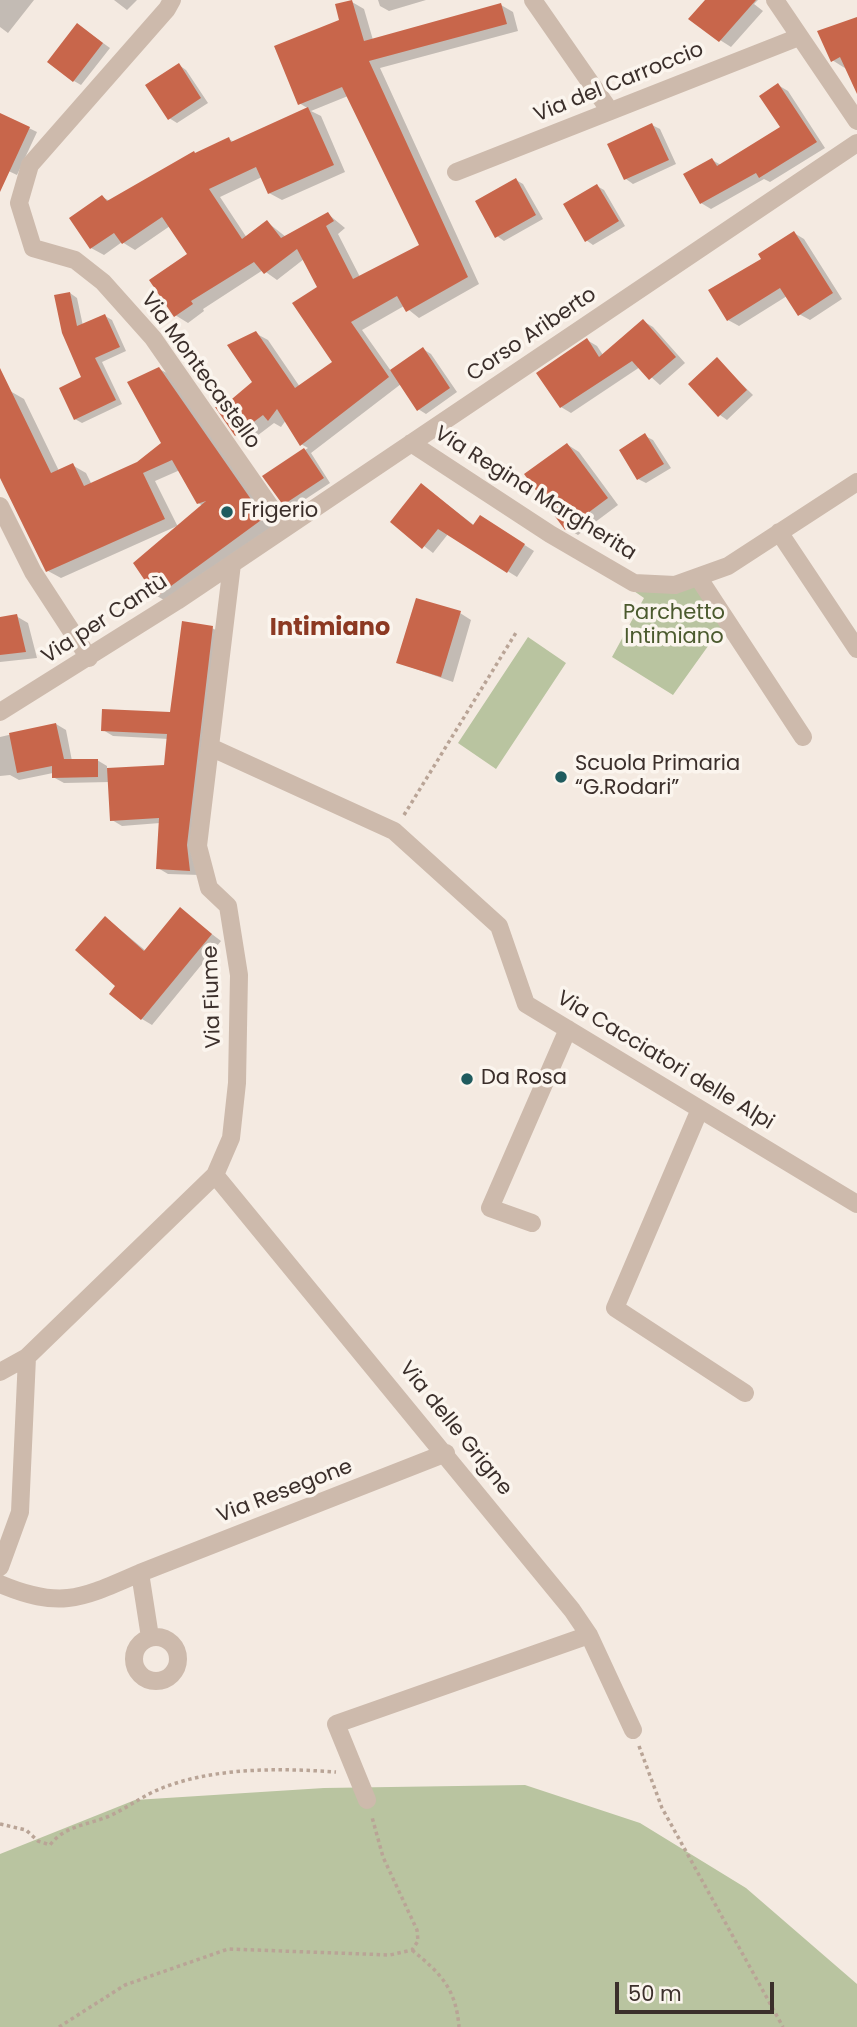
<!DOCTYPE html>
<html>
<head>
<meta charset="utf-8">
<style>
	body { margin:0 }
	#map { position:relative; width:857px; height:2027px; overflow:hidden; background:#f4eae1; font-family:Poppins,sans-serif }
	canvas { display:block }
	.scale { position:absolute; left:615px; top:1982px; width:159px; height:32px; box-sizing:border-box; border:4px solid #3b2f2b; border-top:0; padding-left:9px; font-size:21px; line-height:24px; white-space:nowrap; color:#3b2f2b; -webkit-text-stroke:5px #fbf5ee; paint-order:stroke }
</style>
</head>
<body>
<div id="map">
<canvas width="857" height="2027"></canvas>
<div class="scale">50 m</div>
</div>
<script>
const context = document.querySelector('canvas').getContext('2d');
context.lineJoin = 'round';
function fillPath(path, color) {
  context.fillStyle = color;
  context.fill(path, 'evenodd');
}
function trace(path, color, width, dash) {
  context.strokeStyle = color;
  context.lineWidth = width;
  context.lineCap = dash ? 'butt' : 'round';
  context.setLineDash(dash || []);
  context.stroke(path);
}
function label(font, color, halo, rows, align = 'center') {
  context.font = font + ' Poppins,sans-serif';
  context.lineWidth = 7;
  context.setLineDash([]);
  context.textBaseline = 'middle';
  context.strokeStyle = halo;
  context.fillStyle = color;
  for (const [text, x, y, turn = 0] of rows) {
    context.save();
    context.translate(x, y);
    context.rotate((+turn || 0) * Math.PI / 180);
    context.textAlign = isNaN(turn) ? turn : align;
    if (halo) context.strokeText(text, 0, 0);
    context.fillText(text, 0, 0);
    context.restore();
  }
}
fillPath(new Path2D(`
	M698,577l28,44 -53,74 -61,-38 32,-59 -13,-9z
	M528,637l38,26 -70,106 -38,-26z
	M525,1785l115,38 106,65 111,96v43h-857v-173l135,-54 189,-12z`), '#b9c4a0');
fillPath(new Path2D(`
	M0,0h34l-26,33 -8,-6z
	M114,0h23l-10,10z
	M378,0h48l-37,11 -9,-5z
	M707,0h51l-4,4 9,7 -32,36 -11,-7z
	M352,2l12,7 9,31 128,-35 12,7 5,19 -138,37 99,216 -60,34 -15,-12 -42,24 29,41 32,-22 8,5 26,38 -31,22 -8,-5 -17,-25 -90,69 19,30 -38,25 -8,-5 -19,-27 43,-28 -7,-4 -15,-24 -5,7 -7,-4 -25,19 -13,-7 -8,-30 26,-22 1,-50 13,7 32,47 35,-25 -16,-74 -15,-29 -27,21 -14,-10 -60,39 1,2 -16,12 -13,-8 14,-60 -19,-29 -35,24 -13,-8 -18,13 -13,-7 11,-51 8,4 119,-62 5,3 75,-33 -10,-6zM348,96l73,150 -61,31 -22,-43 7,-6 -17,-14 -42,23 -19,-15 -20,16 -27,-41 42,-20 7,16 13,7 63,-28 -24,-56 -10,-5z
	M857,19v71l-9,-20 -16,-10z
	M78,25l32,23 -29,37 -7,-4z
	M179,65l7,5 22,33 -31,20 -8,-5z
	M778,85l10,6 37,57 -55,34 -6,-3 -53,30 -10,-6 -16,-28 27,-15 9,5 61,-38z
	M0,114l37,18 -20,43 -17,-8z
	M652,125l8,4 16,35 -43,20 -7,-5 -16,-35z
	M516,180l7,4 20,35 -39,22 -7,-5z
	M597,186l7,4 21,36 -32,19 -7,-5z
	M794,233l10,6 38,60 -32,21 -11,-6 -12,-18 -48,30 -11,-6 36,-61z
	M70,293l7,5 6,28 22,-10 7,4 14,31 -24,11 20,42 -40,19 -7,-4 9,-41z
	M643,321l10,6 32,36 -25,22 -20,-18 -69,46 -10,-6 26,-67 10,6 6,9z
	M717,360l36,35 -26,25 -7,-5z
	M159,369l14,7 104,151 -106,77 -14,-8 20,-70 -116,52 -13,-7 -48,-101v-74l10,-5 14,8 35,72 13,-6 14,8 6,12 46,-21 25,-20zM180,470l18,33 5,3 -25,21 -23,-46z
	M645,436l8,4 18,28 -25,15 -8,-4z
	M568,445l11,7 39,53 -40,30 -12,-7z
	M422,485l53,41 15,-3 44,28 -17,26 -69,-43 -15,19 -40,-31z
	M460,613l11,7 -18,62 -54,-19z
	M16,616l12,7 9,35 -37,4v-44z
	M212,628l11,6 -23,241 -32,-1 -10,-6 2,-45 -38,3 -10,-6 -2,-38 -46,1 -11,-6v-4l-34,7 -9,-5 -10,1v-39l56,-13 10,6 6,31 25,-1 10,6v4l58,-4 4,-27 -56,-3 -10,-6 69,-17z
	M180,910l41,31 -69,84 -10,-6 -24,-33 -12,-68 40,33z`), '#0003');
fillPath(new Path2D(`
	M352,0l12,41 137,-38 6,21 -138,37 99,216 -62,35 -9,-16 -46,26 38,55 -89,69 -23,-37 -9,12 -5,-6 -28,21 -20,-29 9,-6 2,3 26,-22 -25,-37 29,-14 39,57 37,-26 -40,-59 25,-16 -20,-38 -33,25 -10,-12 -63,39 2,3 -19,13 -25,-37 38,-26 -25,-37 -40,27 -8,-11 -24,16 -21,-31 33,-23 5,6 87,-50 1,2 34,-16 2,5 77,-35 26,58 -66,29 -12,-27 -47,22 33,50 25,-19 14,18 47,-26 6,9 -8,5 27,53 66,-34 -77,-158 -44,18 -24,-59 65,-26 -4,-16z
	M705,0h51l-37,42 -31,-23z
	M857,17v77l-17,-37 -9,5 -14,-31z
	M77,23l26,20 -30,39 -26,-20z
	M179,63l22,35 -33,22 -23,-35z
	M778,83l39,59 -58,36 -3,-5 -56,31 -17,-30 29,-16 5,8 63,-39 -21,-31z
	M0,113l30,14 -30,65z
	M652,123l17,37 -45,20 -17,-36z
	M516,178l20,37 -41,23 -20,-37z
	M597,184l22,37 -34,21 -22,-38z
	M794,231l39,62 -35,23 -18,-28 -53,33 -19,-31 53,-31 -3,-5z
	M70,292l7,34 28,-12 15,33 -25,11 21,42 -42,20 -15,-32 22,-11 -19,-44 -8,-38z
	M643,319l33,38 -27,23 -17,-19 -72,47 -24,-35 51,-35 12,19z
	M423,347l27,41 -33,23 -27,-41z
	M717,357l30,33 -29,27 -30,-33z
	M159,367l105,151 -108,79 -23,-34 73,-62 -9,3 -25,-44 -29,13 22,46 -119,53 -46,-94v-110l51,105 22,-10 11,23 53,-24 24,-19 -34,-61z
	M645,433l19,31 -27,16 -18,-30z
	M567,443l41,55 -43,32 -41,-56z
	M304,448l20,30 -41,27 -21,-29z
	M421,483l52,42 7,-10 45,29 -18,29 -69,-44 -16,20 -32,-27z
	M416,598l45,13 -20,66 -45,-14z
	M17,614l9,38 -26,3v-38z
	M182,621l31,5 -26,219 3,26 -34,-2 3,-51 -49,3 -3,-53 57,-3 3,-31 -66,-3 1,-22 68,3z
	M56,723l8,36h34v18l-46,1v-12l-35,7 -8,-40z
	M180,907l32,27 -71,86 -32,-26 6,-8 -40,-36 30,-34 39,35z`), '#c8664b');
trace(new Path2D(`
	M404,815l113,-184
	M639,1746l23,62 121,219
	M0,1824l26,6 12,11 12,4c14,-19 37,-20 57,-28 17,-7 31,-18 48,-26 54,-24 123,-23 181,-19
	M412,1950c28,23 44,38 47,77
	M59,2027l66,-42 103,-36 162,6 22,-5 6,-9 -1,-11 -34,-73 -11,-40`), '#b9a496', 3.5, [3.5, 3.5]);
trace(new Path2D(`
	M172,0l-5,9 -137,156 -11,38 14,45 42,12 28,22 50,56 132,190
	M533,0l77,111
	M775,0l82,121
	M456,172l343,-135
	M411,443l139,91 84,49 41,2 53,-19 129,-84
	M0,506l33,66 56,86
	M779,532l78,117
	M698,577l105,160
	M0,712l177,-111 680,-458
	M210,747l184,84 105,95 27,78 331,200
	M700,1109l-85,199 130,85
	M215,1175l357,435 17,25 44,95
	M532,1223l-42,-15 78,-179
	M0,1372l27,-15 188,-182 16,-37 6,-55 2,-108 -11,-69 -19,-18 -11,-42 34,-282
	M0,1567l20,-55 7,-155
	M140,1573l306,-120
	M0,1584c62,26 82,14 140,-11l10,64
	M134 1659a22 22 0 1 1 44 0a22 22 0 1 1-44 0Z
	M367,1800l-31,-76 253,-89`), '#cdbaac', 18);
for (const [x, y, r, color] of [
	[227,512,7,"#1f5b5e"],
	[561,777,7,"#1f5b5e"],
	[467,1079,7,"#1f5b5e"]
]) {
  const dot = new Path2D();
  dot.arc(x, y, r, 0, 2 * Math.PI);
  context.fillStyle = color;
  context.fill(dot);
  trace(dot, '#fbf5ee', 2.5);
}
label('21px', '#3b2f2b', '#fbf5ee', [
	["Via del Carroccio",619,83,-22],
	["Corso Ariberto",532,335,-34],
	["Via Montecastello",200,371,54],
	["Via Regina Margherita",535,494,32],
	["Via per Cantù",105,620,-33],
	["Via Fiume",213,997,-92],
	["Via Cacciatori delle Alpi",665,1061,31],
	["Via delle Grigne",455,1429,51],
	["Via Resegone",285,1492,-21]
]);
label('21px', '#3b2f2b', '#fbf5ee', [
	["Frigerio",241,512],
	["Scuola Primaria",575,765],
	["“G.Rodari”",575,789],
	["Da Rosa",481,1079]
], 'left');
label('21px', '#4b5a2e', '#fbf5ee', [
	["Parchetto",674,614],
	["Intimiano",674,638]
]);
label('bold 24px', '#8c3922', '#fbf5ee', [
	["Intimiano",330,629]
]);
</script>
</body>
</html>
